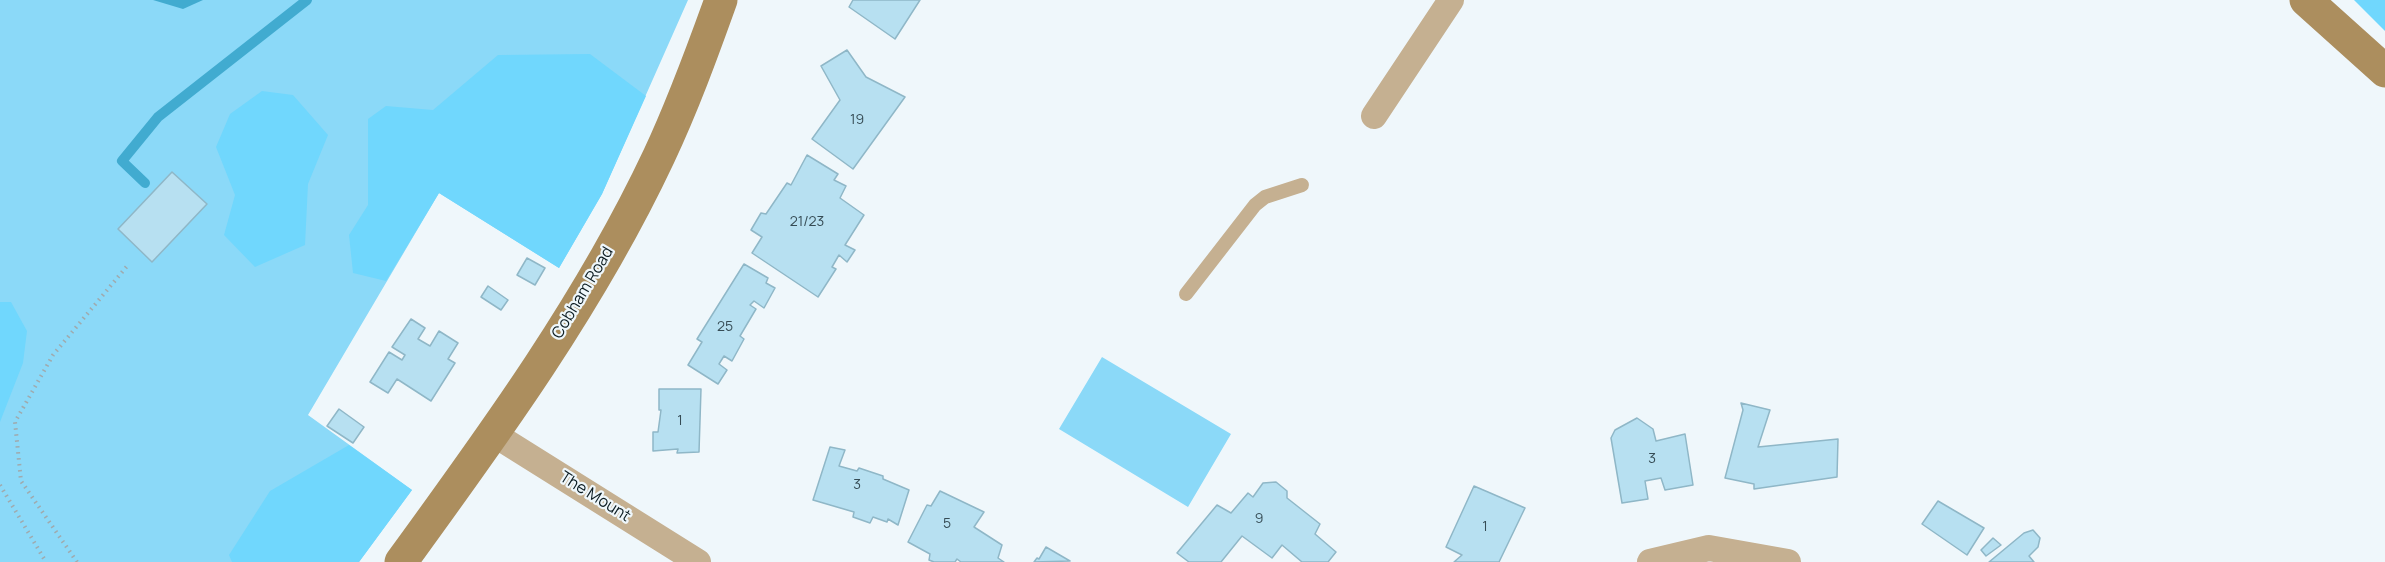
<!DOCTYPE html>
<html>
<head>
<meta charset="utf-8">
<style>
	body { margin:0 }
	canvas { display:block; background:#eff7fb }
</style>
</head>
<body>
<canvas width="2385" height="562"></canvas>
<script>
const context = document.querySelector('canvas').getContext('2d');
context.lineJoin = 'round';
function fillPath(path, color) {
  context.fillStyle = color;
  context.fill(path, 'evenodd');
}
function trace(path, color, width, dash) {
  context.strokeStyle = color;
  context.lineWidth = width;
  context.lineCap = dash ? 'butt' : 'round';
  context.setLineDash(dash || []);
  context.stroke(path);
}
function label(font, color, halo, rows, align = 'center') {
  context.font = font + ' Manrope,sans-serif';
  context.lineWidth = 4.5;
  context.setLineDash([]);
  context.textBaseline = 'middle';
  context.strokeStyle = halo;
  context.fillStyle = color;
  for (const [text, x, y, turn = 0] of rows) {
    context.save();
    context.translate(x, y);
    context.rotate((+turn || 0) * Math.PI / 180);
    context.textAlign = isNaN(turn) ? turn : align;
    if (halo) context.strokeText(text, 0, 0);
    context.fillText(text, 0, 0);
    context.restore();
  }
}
fillPath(new Path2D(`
	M0,0h688l-86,194 -43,74 -120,-75 -131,222 104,75 -53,72h-359z
	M1102,357l129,77 -43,73 -129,-78z`), '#8bd9f8');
fillPath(new Path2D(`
	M2354,0h31v31z
	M590,54l56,42 -44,98 -43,74 -120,-75 -53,88 -33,-8 -4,-38 19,-30v-86l18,-13 47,4 65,-55z
	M262,91l31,4 35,40 -20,49 -3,61 -50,22 -31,-32 11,-40 -19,-48 14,-33z
	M0,302h11l16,29 -4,32 -23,59z
	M349,445l63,45 -53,72h-127l-3,-7 41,-64z`), '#70d7fd');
fillPath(new Path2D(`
	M153,0h50l-20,9z`), '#41abd0');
trace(new Path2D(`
	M145,183l-23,-22 36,-44 149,-117`), '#41abd0', 10);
const building = new Path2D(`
	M853,0h67l-25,39 -46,-32z
	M847,50l19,27 39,20 -52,72 -41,-30 28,-39 -19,-34z
	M807,155l31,19 -4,6 12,6 -6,12 24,17 -19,30 10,5 -8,12 -8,-7 -7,12 4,2 -18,28 -66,-44 10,-16 -11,-7 10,-17 5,1 21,-31 4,2z
	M172,172l35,32 -55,58 -34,-33z
	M527,258l18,10 -10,17 -18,-10z
	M744,264l24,14 -2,5 9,5 -11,20 -10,-7 -4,4 6,4 -16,27 4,3 -12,22 -8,-5 -5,8 8,6 -9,14 -30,-19 14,-23 -5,-3z
	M488,286l20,14 -7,10 -20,-13z
	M411,319l14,9 -7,11 12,7 9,-15 19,12 -10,16 7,4 -24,38 -34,-22 -9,14 -18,-11 19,-30 13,8 3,-5 -13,-8z
	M659,389h42l-2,63 -22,1 1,-4 -25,2v-19h5l3,-22h-2z
	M1741,403l29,7 -12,37 80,-8 -1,38 -83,12v-5l-29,-6 18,-68z
	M339,409l25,18 -11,16 -26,-17z
	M1637,418l16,11 3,12 29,-7 8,51 -28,5 -4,-12 -16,3 3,18 -26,4 -11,-65 4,-8z
	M830,447l15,3 -6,16 18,5 2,-3 24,8v3l26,11 -11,35 -10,-6 -1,3 -14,-5 -3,6 -17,-6 1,-5 -41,-12z
	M1276,482l11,9v7l33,26 -5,10 21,18 -8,10h-26l-20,-17 -10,13 -30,-22 -21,26h-32l-12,-9 40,-48 14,8 17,-20 5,4 10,-14z
	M1474,486l51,22 -26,54h-45l8,-7 -16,-8z
	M940,491l44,21 -10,15 28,18 -4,13 6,4h-43l-4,-3 -2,3h-21l-5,-2 1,-6 -22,-12 19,-37 4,1z
	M1938,501l46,27 -17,27 -45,-31z
	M2033,530l7,8 -2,9 -9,9 5,6h-45l35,-29z
	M1993,538l8,7 -15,11 -5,-6z
	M1046,547l24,14 -36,1 3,-4 2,1z`);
fillPath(building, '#b7e0f1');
trace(building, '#8fb7c7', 1.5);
trace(new Path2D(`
	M0,485l46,77
	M77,562l-56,-81 -6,-59 38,-67 75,-90`), '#9faaae', 4, [1.5, 4.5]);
trace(new Path2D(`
	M1186,294l69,-89 10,-8 37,-12`), '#c5b091', 14);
trace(new Path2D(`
	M1374,116l77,-116
	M492,433l206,129
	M1650,562l59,-14 79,14`), '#c5b091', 26);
trace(new Path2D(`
	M2306,0l79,71
	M401,562c94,-129 190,-261 258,-406 24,-51 43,-103 62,-156`), '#ac8e5e', 33);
label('14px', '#364c55', null, [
	["19",857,120],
	["21/23",807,222],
	["25",725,327],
	["1",680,421],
	["3",1652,459],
	["3",857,485],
	["9",1259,519],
	["5",947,524],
	["1",1485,527]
]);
label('16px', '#0b1b21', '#eff7fb', [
	["Cobham Road",583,293,-59],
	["The Mount",595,497,32]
]);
</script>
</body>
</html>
